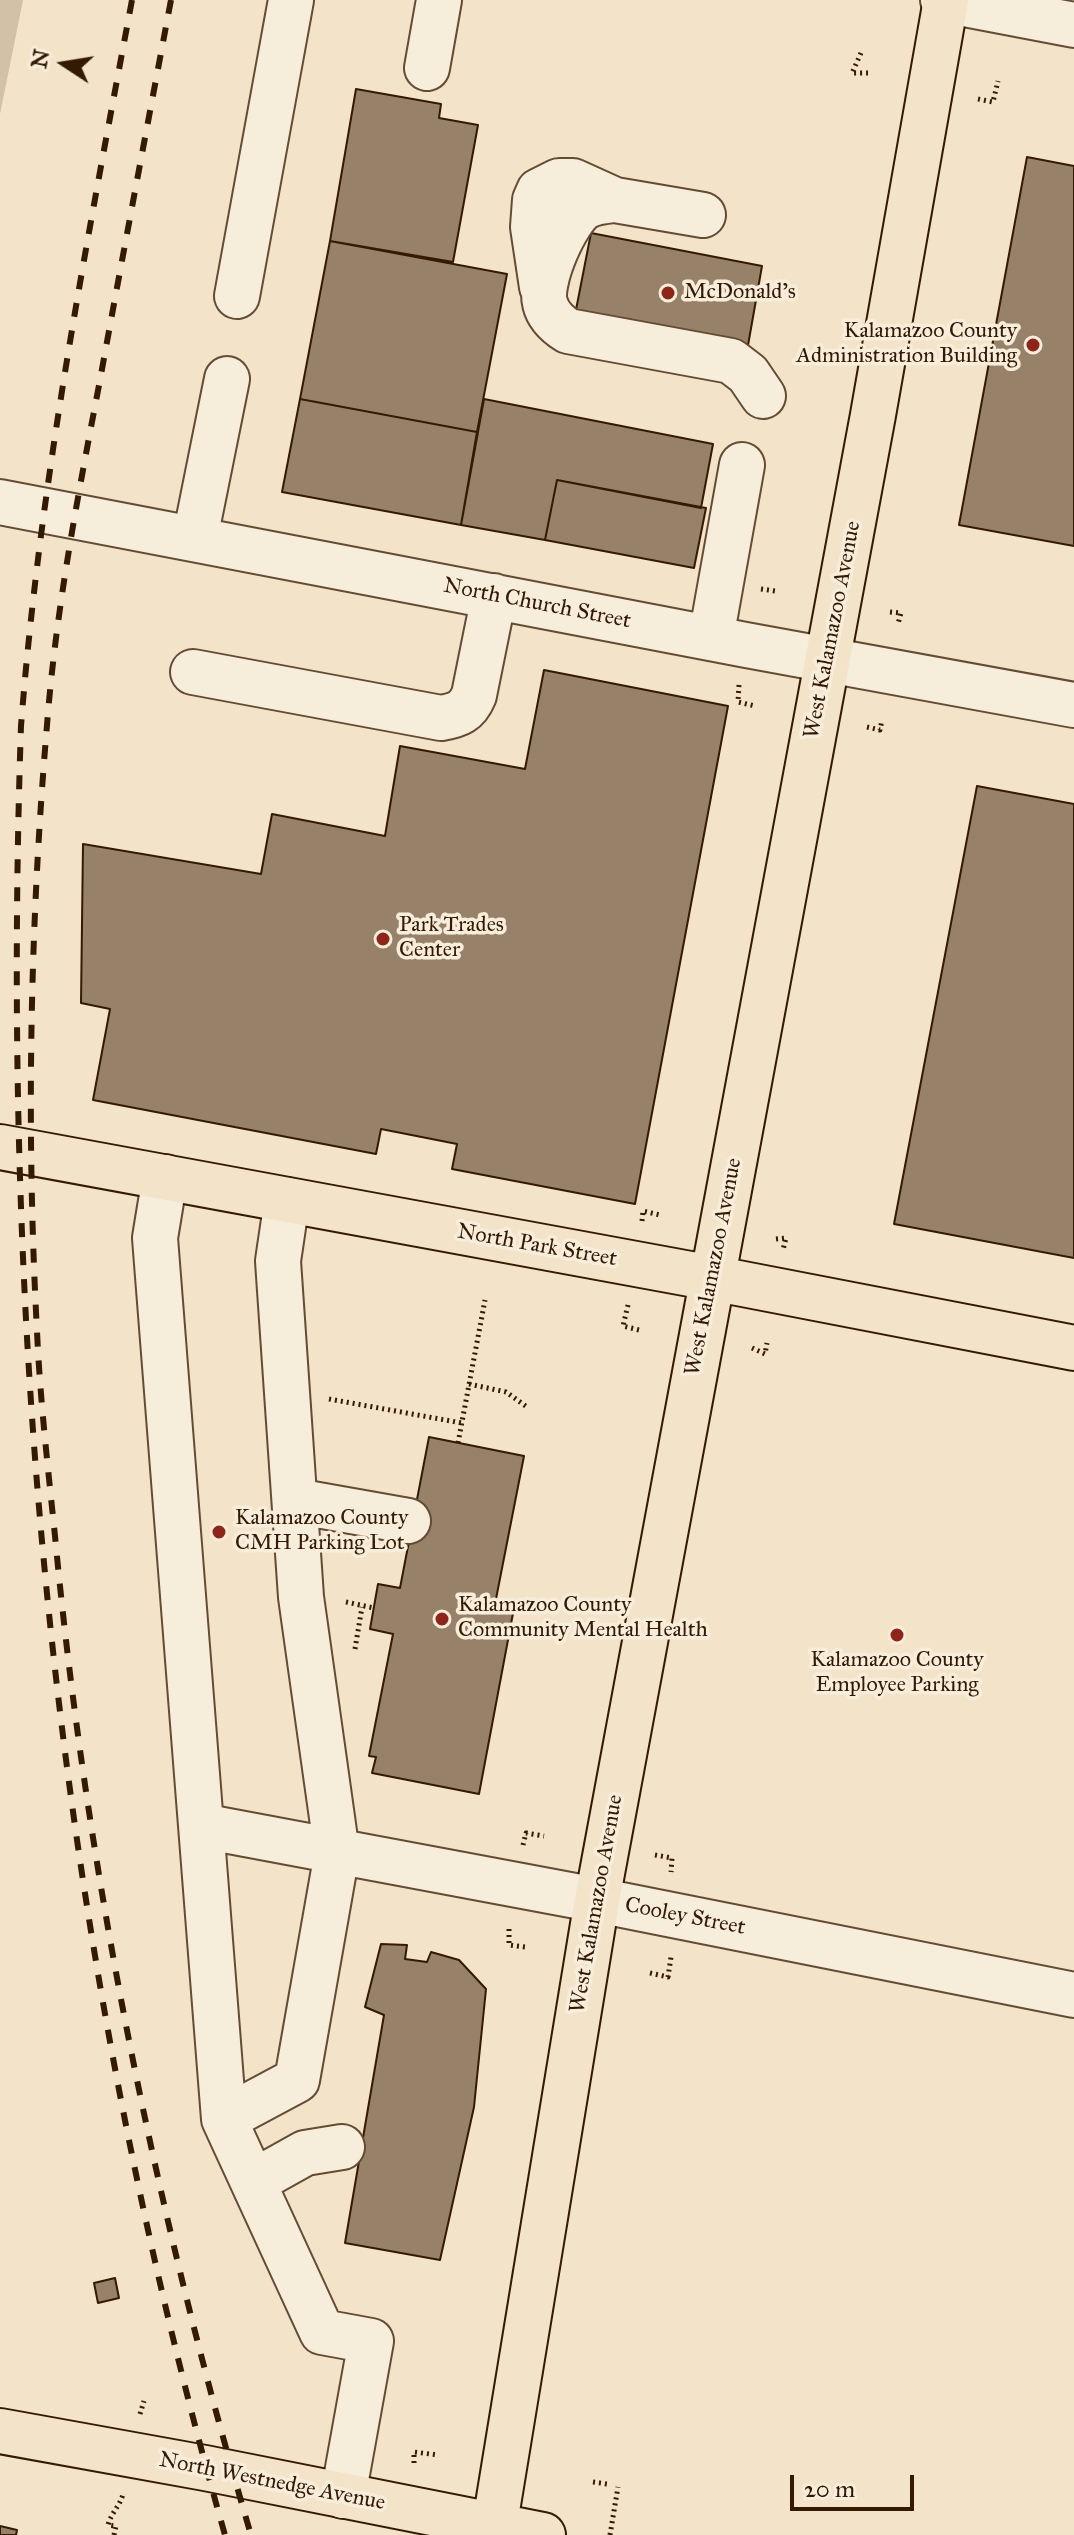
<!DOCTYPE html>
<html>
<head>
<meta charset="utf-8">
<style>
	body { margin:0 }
	#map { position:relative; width:1074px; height:2535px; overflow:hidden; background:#f3e3c8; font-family:"IM FELL Great Primer",serif }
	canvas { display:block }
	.north { position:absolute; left:24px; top:24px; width:80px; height:80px; -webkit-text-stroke:6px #f7eddb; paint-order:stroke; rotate:282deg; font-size:22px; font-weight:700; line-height:32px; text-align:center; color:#341903 }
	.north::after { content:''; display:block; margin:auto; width:28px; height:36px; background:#341903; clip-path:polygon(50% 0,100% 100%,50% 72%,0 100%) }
	.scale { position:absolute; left:790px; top:2475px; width:124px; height:36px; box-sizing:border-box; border:4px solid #341903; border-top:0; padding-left:10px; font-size:24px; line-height:28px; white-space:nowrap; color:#341903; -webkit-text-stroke:6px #f7eddb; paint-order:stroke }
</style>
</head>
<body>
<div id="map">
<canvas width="1074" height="2535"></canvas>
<div class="north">N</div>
<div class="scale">20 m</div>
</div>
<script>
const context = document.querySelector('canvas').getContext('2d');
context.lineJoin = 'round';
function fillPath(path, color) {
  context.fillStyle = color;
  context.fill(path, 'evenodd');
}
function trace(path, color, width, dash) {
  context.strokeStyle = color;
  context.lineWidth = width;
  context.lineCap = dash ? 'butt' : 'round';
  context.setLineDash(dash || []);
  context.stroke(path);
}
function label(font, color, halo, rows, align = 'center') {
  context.font = font + ' "IM FELL Great Primer",serif';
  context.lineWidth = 7;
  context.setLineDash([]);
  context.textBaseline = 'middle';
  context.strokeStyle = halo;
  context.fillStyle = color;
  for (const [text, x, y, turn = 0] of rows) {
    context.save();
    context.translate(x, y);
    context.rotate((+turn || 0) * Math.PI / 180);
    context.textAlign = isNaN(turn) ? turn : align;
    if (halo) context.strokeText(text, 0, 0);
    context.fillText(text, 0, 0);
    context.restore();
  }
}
fillPath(new Path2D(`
	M0,0h23l-23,114z`), '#d3c1a7');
const building = new Path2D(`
	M356,89l85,15 -2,14 39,7 -25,137 -123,-21z
	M1027,157l47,9v380l-115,-21z
	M591,233l171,33 -15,85 -173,-31z
	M330,241l177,33 -30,158 -177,-33z
	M300,399l177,33 -16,93 -179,-33z
	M484,399l229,45 -12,64 -144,-28 -12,60 -84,-15z
	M557,480l149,28 -12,60 -149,-28z
	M544,670l184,36 -93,498 -183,-35 5,-25 -76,-15 -5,25 -283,-54 17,-91 -29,-6 2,-159 178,30 11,-60 113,22 15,-90 125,23z
	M977,786l97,18v454l-180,-34z
	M429,1437l95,19 -29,148 19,4 -35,186 -107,-21 4,-16 -7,-1 24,-122 -23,-5 8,-45 22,4z
	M381,1944l26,1 -2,14 22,3 4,-10 28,8 27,29 -12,118 -34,153 -95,-17 39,-228 -19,-8z
	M115,2278l4,20 -21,5 -4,-20z
	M0,2526l17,4 -1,5h-16z`);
fillPath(building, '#978269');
trace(building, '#341903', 2);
const minor = new Path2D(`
	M943,0l131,25
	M427,68l12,-68
	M615,200c-9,1 -21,2 -30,7 -19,12 -46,74 -40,96 3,13 12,21 23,28l163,30 17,13 15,22
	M542,287l-9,-60 2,-27 4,-9 20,-10h14l42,19 88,15
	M237,296l54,-296
	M0,502l746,143 328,60
	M195,538l32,-159
	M711,638l31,-173
	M193,672l248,46c17,-3 26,-6 33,-23l20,-99
	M165,1177l-10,61 69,881 98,213 49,9 -28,155
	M295,1501l113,20
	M202,1826l395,74 477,95
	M224,2119l73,-39 40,-227 -36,-256 -23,-336 9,-61
	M253,2182l52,-29 37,-6`);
const major = new Path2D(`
	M0,1147l712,131 362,70
	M0,2431l205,37 338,67
	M493,2535l104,-635 276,-1485 73,-415`);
trace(minor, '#644c34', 48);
trace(major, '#341903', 48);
trace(new Path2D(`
	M861,53l-9,20h16
	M978,99l15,3 5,-21
	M761,589l14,2
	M890,612l11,1 -3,11
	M739,685l-1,17 17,4
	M867,727l13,3 2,-10
	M642,1221l1,-10 17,4
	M776,1239l10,-1 -3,12
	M628,1305l-5,21 16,4
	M752,1348l13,6 2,-11
	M469,1384l37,8 21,15
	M329,1399l133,24
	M458,1443l27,-143
	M346,1602l28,6
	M355,1649l7,-42
	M523,1845l3,-12 18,3
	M655,1855l17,3 -1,14
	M509,1929v16l16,2
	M650,1973l18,4 3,-20
	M140,2414l4,-13
	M414,2463v-11l24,3
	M593,2482l14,2
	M114,2535l2,-9 -8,-1c3,-12 12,-19 15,-31
	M610,2535l8,-48`), '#341903', 5, [2, 4]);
trace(minor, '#f7eddb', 44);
trace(major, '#f3e3c8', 44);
trace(new Path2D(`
	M132,0c-45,241 -92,481 -111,726 -21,617 35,1216 204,1809
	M171,0c-24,127 -48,254 -71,380 -22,115 -44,229 -53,345 -17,201 -21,404 -10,606 3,68 11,137 18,205 32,338 100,674 196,999`), '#341903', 6, [14, 14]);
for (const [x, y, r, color] of [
	[668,293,8,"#8f2418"],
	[1033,345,8,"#8f2418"],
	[383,939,8,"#8f2418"],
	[219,1532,8,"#8f2418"],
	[442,1619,8,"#8f2418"],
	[897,1635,8,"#8f2418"]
]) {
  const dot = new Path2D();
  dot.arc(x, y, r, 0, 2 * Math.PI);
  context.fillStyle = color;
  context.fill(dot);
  trace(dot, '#f7eddb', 3);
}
label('22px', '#341903', '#f7eddb', [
	["McDonald's",684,293],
	["Kalamazoo County",1017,332,"right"],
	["Administration Building",1017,357,"right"],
	["Park Trades",399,926],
	["Center",399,951],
	["Kalamazoo County",235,1519],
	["CMH Parking Lot",235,1544],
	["Kalamazoo County",458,1606],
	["Community Mental Health",458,1631],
	["Kalamazoo County",897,1661,"center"],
	["Employee Parking",897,1686,"center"]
], 'left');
label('22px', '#341903', '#f7eddb', [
	["North Church Street",537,604,11],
	["West Kalamazoo Avenue",833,630,-79],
	["North Park Street",537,1246,10],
	["West Kalamazoo Avenue",714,1267,-79],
	["West Kalamazoo Avenue",597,1904,-80],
	["Cooley Street",685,1917,11],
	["North Westnedge Avenue",272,2482,11]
]);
</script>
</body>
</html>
